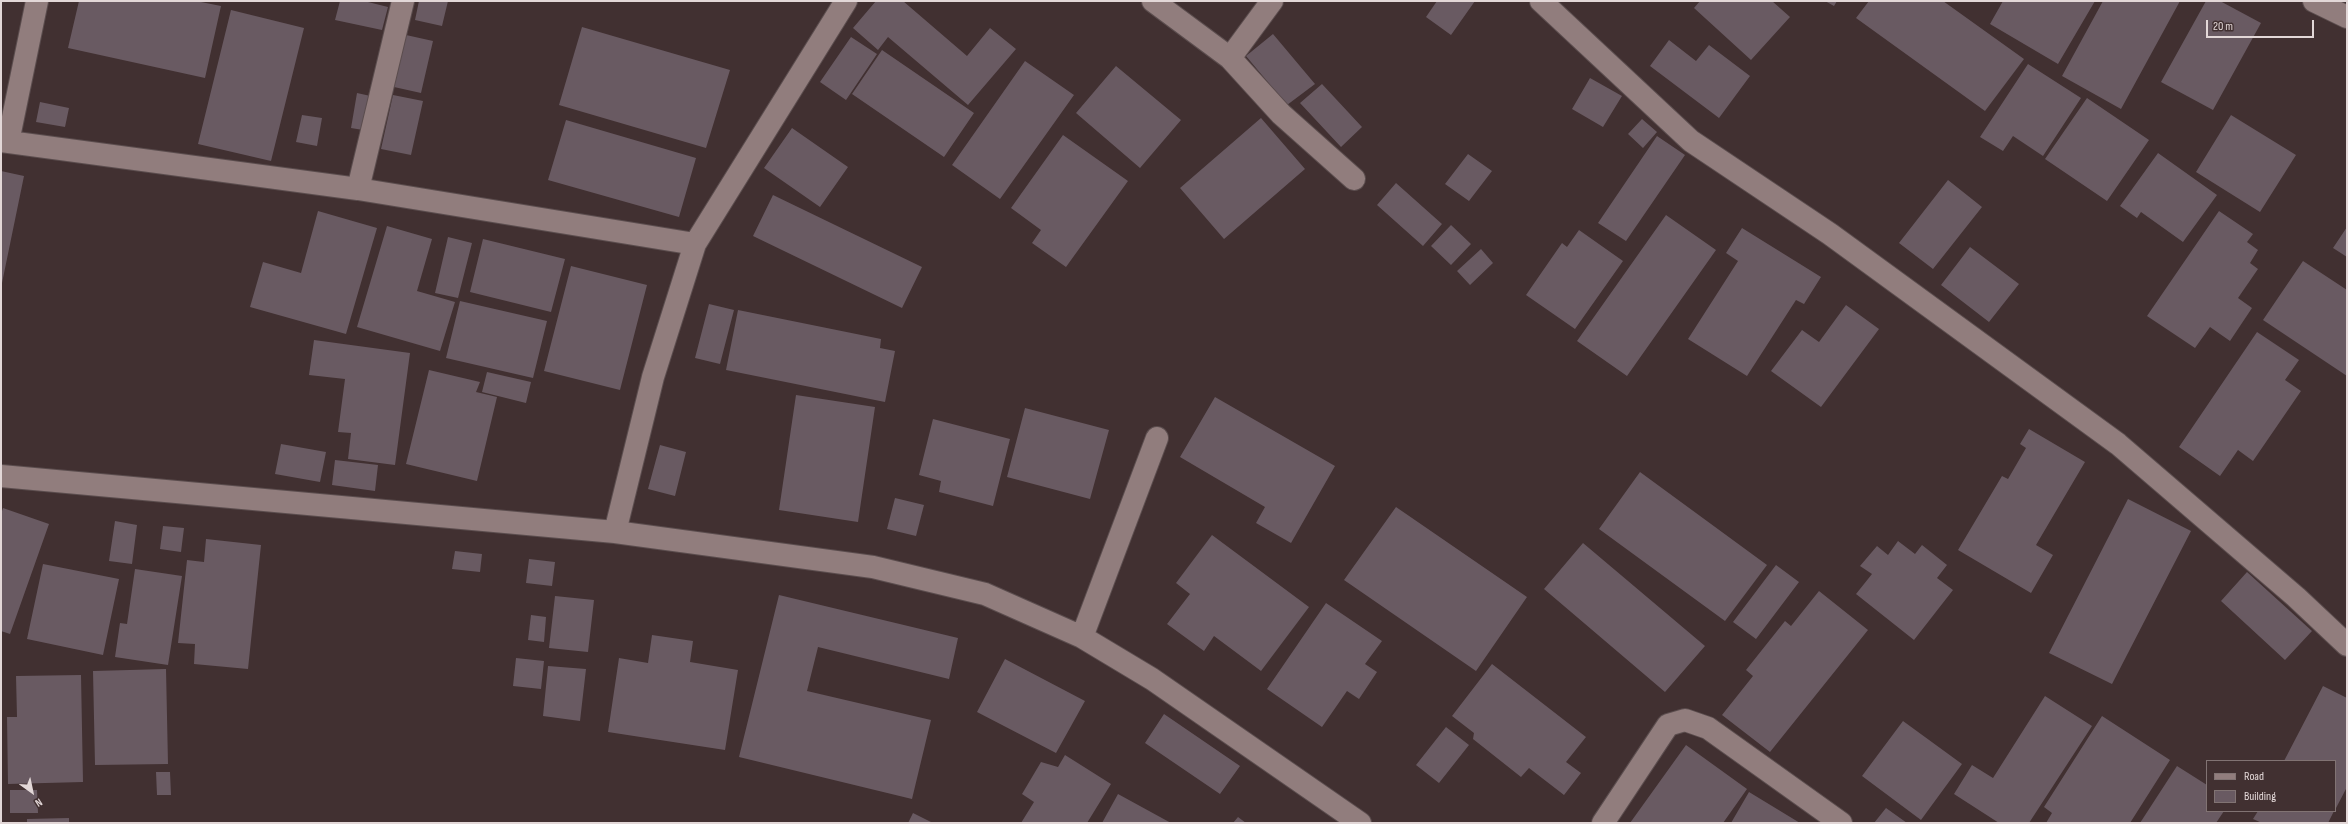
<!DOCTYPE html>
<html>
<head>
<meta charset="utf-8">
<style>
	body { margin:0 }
	#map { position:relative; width:2348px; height:824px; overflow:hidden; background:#413031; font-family:"Sofia Sans Condensed",sans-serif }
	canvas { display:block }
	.frame { position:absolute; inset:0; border:2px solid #e2d7d7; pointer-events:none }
	.legend { position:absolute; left:2206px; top:760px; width:130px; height:52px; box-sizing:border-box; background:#413031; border:1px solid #817373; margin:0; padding:5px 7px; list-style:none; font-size:12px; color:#e2d7d7 }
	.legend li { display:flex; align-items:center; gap:8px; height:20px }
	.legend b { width:20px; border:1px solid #817373 }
	.north { position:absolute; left:12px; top:772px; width:40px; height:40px; -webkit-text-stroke:3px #413031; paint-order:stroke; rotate:147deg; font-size:11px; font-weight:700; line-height:16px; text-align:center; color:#e2d7d7 }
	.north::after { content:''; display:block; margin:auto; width:14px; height:18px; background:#e2d7d7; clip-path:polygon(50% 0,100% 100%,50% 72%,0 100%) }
	.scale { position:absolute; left:2206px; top:20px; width:108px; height:18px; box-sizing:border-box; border:2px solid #e2d7d7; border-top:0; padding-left:5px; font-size:12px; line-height:14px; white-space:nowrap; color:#e2d7d7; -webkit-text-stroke:3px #413031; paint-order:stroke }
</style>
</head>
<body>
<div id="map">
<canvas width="2348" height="824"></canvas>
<div class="frame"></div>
<ul class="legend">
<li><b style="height:5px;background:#917d7d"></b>Road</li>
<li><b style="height:11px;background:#695a62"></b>Building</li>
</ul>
<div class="north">N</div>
<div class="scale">20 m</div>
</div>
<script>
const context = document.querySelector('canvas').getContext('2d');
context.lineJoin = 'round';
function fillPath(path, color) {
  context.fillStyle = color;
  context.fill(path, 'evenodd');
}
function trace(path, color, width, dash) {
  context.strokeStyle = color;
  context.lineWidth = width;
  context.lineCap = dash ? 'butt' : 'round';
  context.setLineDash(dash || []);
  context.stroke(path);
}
fillPath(new Path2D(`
	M79,1h117l25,5 -16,72 -137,-30z
	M340,1h24l24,6 -6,23 -47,-10z
	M419,1h29l-6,25 -27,-6z
	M876,1h27l64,55 23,-28 26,21 -48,56 -80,-68 -10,13 -25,-22z
	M1437,1h38l-24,34 -25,-18z
	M1700,1h72l18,16 -39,43 -57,-52z
	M1825,1h12l-3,5z
	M1869,1h74l81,58 -39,52 -129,-93z
	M2003,1h92l-37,63 -68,-40z
	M2103,1h77l-59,108 -59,-33z
	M2206,1h14l41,22 -48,87 -52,-28z
	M231,10l73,18 -33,133 -73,-17z
	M582,27l148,43 -24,78 -147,-43z
	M1273,34l42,50 -28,21 -41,-49z
	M406,35l27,6 -12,52 -27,-6z
	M851,37l26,17 -31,46 -26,-18z
	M1669,40l27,21 13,-16 41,31 -31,42 -69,-52z
	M882,50l92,63 -30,44 -92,-63z
	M1025,61l49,34 -74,104 -48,-34z
	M2028,64l53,34 -38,58 -30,-20 -10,15 -23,-14z
	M1116,66l65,54 -41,48 -64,-55z
	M1590,78l32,18 -19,31 -31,-18z
	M1322,84l40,43 -21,20 -41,-44z
	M357,93l18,4 -6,34 -18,-3z
	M393,95l30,6 -12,54 -30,-6z
	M2087,98l62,42 -42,61 -62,-42z
	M40,102l29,6 -4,19 -29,-5z
	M302,115l20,3 -5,28 -21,-4z
	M2231,115l65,40 -36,57 -64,-40z
	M1261,118l44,51 -81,70 -44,-51z
	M1642,119l15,13 -14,16 -15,-14z
	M566,120l130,38 -17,59 -131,-37z
	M792,128l56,39 -28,40 -56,-39z
	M1063,135l65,46 -62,86 -34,-24 9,-13 -30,-22z
	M1657,136l28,19 -59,86 -28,-18z
	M2158,153l59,42 -34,47 -42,-30 -4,6 -17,-12z
	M1468,154l24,17 -23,30 -24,-17z
	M1,171l23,5 -22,107h-1z
	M1948,180l34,27 -49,62 -34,-26z
	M1396,183l46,41 -19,22 -46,-41z
	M773,195l149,72 -20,41 -149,-72z
	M318,211l59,17 -31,106 -96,-27 13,-45 38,11z
	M2219,211l34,23 -6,8 11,8 -8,13 8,6 -20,29 14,10 -22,33 -20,-14 -15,21 -48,-32z
	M1666,215l50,35 -89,126 -50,-35z
	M1451,225l20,19 -20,21 -20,-19z
	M387,226l45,13 -15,52 38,11 -15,49 -83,-24z
	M2347,227v30l-14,-9z
	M1742,228l79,49 -17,27 -8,-4 -49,76 -59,-37 50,-78 -12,-8z
	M1579,230l44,31 -48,68 -49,-34 36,-52 5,4z
	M448,237l24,6 -14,55 -23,-5z
	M483,239l82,20 -14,53 -81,-20z
	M1970,247l49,37 -30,38 -48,-37z
	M1481,249l12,14 -23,22 -13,-14z
	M2303,261l44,29v86l-84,-56z
	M571,266l76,19 -27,105 -76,-19z
	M460,301l87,20 -14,57 -87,-20z
	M709,304l25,6 -14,54 -25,-6z
	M1846,305l33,24 -58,78 -50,-36 31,-41 17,12z
	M738,310l143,29 -1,9 15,3 -10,51 -159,-32z
	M2257,332l42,28 -14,20 16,11 -48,70 -15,-11 -18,26 -41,-29z
	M314,340l96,13 -15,112 -47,-6 3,-26 -13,-1 7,-53 -36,-4z
	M429,370l51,12 -4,10 21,5 -20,84 -71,-17z
	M487,372l44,10 -5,21 -44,-11z
	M796,395l79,12 -17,115 -79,-12z
	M1215,397l120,69 -44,77 -35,-20 9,-16 -85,-50z
	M1025,408l84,22 -19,69 -83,-22z
	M933,419l77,20 -17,67 -54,-14 2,-11 -22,-6z
	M2029,429l56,33 -49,83 17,10 -22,38 -73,-43 44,-74 6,3 18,-31 -6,-4z
	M281,444l45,8 -6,30 -45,-8z
	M660,445l26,7 -11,44 -27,-7z
	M335,460l43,5 -3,26 -43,-6z
	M1640,472l127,93 -42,56 -126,-92z
	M895,498l29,7 -8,31 -29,-7z
	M2128,499l63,32 -79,153 -63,-31z
	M1396,507l131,90 -51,74 -132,-91z
	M3,508l46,16 -39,110 -9,-3v-117z
	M115,521l22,4 -5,39 -23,-3z
	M163,526l21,2 -3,24 -21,-3z
	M1212,535l97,72 -48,64 -47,-35 -10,15 -37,-27 23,-30 -14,-11z
	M206,539l55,6 -13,124 -54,-5 1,-20 -17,-1 9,-83 17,2z
	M1898,541l17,13 7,-9 25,20 -10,13 16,12 -39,50 -58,-46 16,-20 -12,-8 17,-20 11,9z
	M1583,543l122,103 -40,46 -121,-103z
	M455,551l27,3 -2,18 -28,-3z
	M529,559l26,3 -3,24 -26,-3z
	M43,564l76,15 -16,76 -76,-16z
	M1776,565l23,17 -43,57 -23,-17z
	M135,569l47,7 -14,89 -53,-8 5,-34 7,1z
	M2247,572l65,59 -27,29 -64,-59z
	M1819,591l49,39 -98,122 -48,-37 31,-39 -7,-6 39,-49 6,5z
	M779,595l179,43 -9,41 -131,-32 -11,44 124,29 -19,79 -173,-42z
	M555,596l39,4 -6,52 -39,-4z
	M1326,603l56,38 -17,23 12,8 -18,27 -12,-8 -25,36 -55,-38z
	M531,615l15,2 -2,25 -16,-2z
	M652,635l41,6 -3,21 48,8 -13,80 -117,-18 11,-74 29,5z
	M516,658l28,3 -3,28 -28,-3z
	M1005,659l80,42 -29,52 -79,-41z
	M1492,664l94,73 -20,25 15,11 -17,22 -35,-27 -8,9 -48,-38 1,-6 -22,-17z
	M548,666l38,3 -6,52 -37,-5z
	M166,669l2,95 -73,1 -2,-94z
	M81,675l2,107 -75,2 -1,-67h10l-1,-41z
	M2323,686l24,12v89l-12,23v-49h-51z
	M2045,696l47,30 -63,97h-30l-45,-29 18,-29 21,13z
	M1164,714l76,52 -20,28 -75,-51z
	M2102,716l68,44 -40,63h-84l6,-10 -8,-6z
	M1903,721l59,43 -41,56 -59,-44z
	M1446,727l23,18 -30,38 -23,-18z
	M1686,745l61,44 -24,34h-93z
	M1065,755l46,29 -24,39h-66l13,-21 -12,-8 19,-32 17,5z
	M2177,766l30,19v26h17l-8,12h-76z
	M156,772h14l1,23h-14z
	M10,790h27l1,23h-28z
	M1749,792l51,31h-69z
	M1118,794l53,29h-69z
	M1886,808l21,15h-33z
	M2258,811h76l-6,12h-66l-9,-4z
	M913,813l20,10h-25z
	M1238,817l8,6h-13z
	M69,818v5h-42v-4z`), '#695a62');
const street = new Path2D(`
	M1153,1l77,57 51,56 73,65
	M1541,1l150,140 139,93 288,210 178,153 51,48
	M2314,1l33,16
	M1230,58l42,-57
	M1,141l357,48 337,55
	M8,142l29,-141
	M358,189l45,-188
	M1,476l614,56 258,35 112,27 97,43 70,42 208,144
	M615,532l38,-155 42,-133 151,-243
	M1082,637l75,-199
	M1603,823l65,-98 17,-5 23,8 133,95`);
trace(street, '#5b4d4e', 24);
trace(street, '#917d7d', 22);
</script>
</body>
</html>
